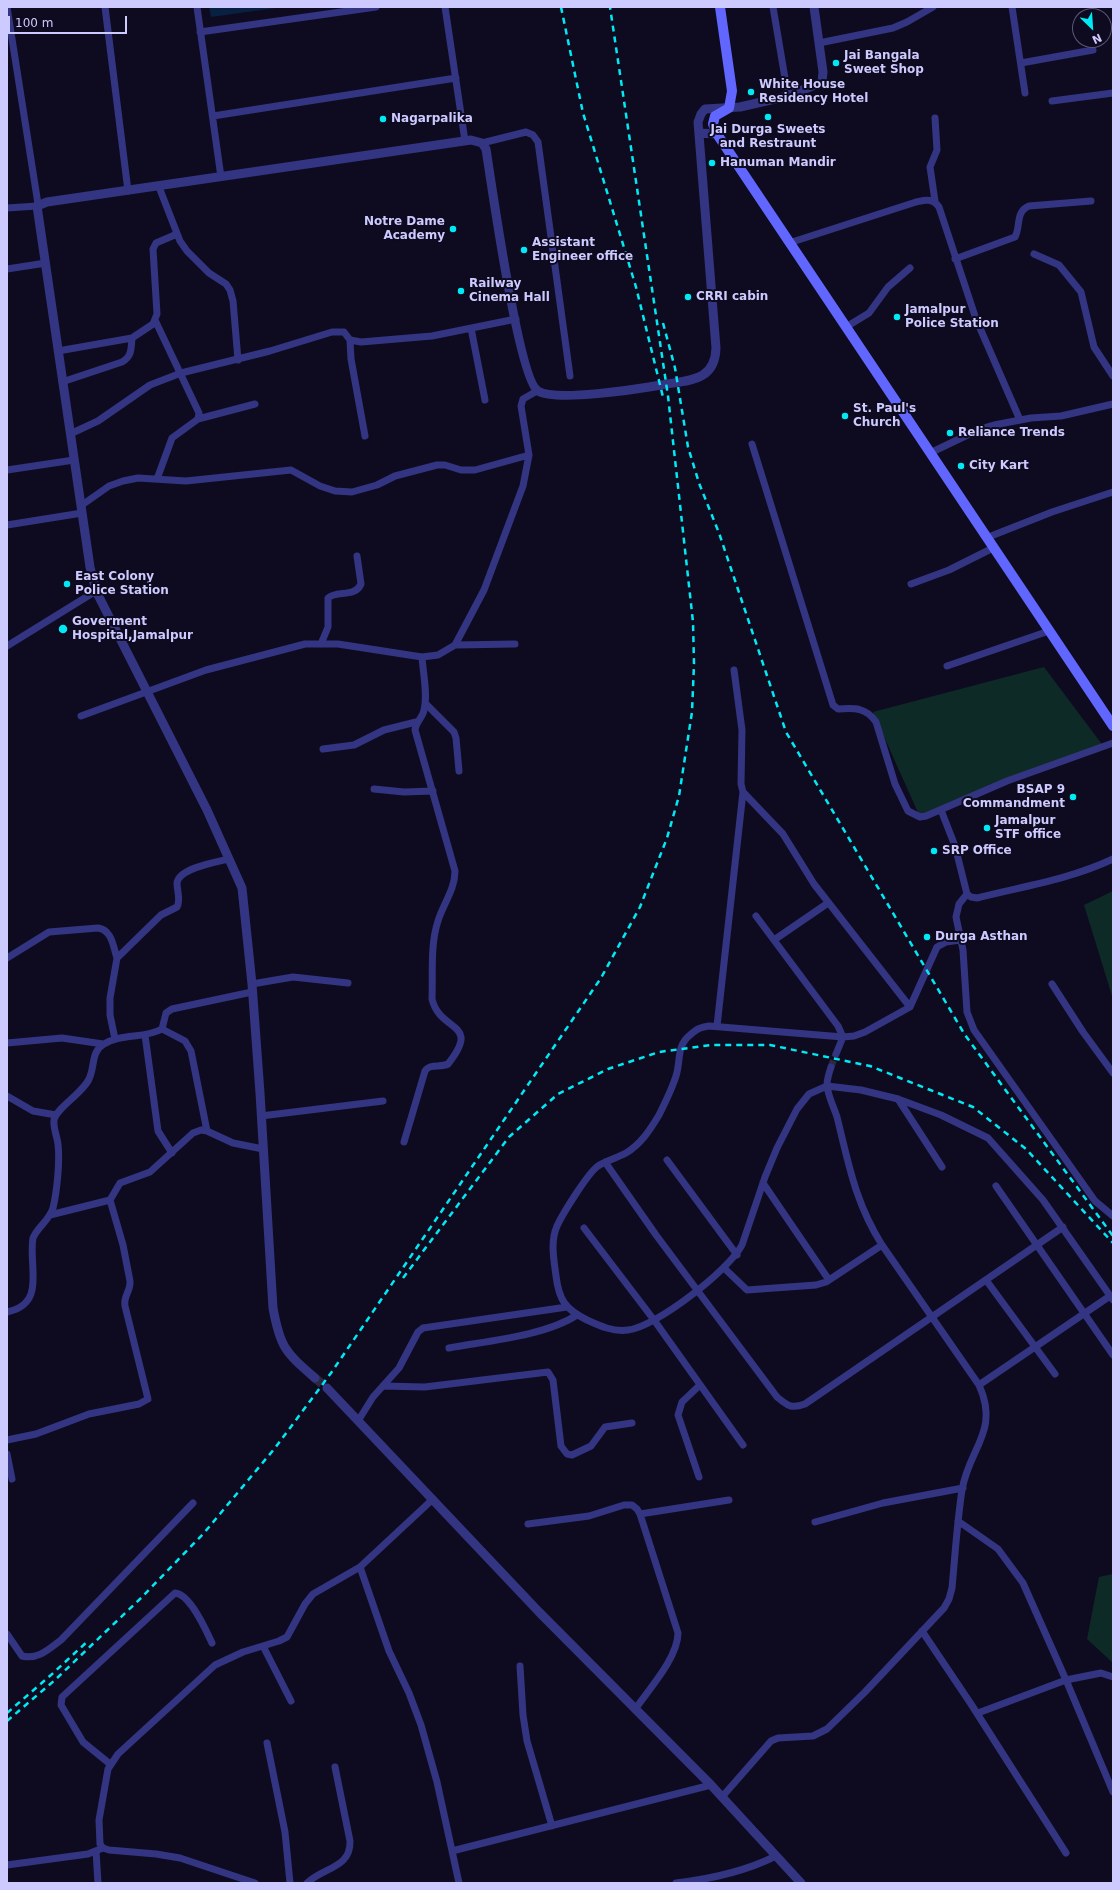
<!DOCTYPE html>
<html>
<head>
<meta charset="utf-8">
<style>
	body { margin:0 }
	#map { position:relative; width:1120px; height:1890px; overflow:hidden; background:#0e0b20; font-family:"DejaVu Sans",sans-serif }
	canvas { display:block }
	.frame { position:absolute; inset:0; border:8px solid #cdcaff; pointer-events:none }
	.north { position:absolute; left:1072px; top:8px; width:40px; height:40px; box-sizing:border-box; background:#0e0b20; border:1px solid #5a5779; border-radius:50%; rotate:155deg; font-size:11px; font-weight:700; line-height:16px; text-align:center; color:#cdcaff }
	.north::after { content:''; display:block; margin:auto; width:14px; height:18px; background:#00eaf5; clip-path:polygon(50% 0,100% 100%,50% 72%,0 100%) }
	.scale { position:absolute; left:8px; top:16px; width:119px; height:18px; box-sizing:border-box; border:2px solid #cdcaff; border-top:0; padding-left:5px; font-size:12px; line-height:14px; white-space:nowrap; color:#cdcaff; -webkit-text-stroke:3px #0e0b20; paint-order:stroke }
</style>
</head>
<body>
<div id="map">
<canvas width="1120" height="1890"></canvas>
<div class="frame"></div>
<div class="north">N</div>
<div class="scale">100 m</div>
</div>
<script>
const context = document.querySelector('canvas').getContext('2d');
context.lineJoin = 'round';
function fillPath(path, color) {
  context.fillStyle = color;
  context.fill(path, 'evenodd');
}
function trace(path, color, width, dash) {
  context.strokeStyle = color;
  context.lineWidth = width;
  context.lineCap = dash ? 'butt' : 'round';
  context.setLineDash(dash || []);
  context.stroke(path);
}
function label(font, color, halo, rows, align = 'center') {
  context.font = font + ' "DejaVu Sans",sans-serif';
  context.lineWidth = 4;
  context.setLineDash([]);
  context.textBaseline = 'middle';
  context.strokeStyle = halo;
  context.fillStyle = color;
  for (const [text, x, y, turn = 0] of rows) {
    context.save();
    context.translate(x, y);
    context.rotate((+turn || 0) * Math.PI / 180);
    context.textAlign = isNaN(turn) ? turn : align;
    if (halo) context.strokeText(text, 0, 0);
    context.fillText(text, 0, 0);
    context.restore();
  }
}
fillPath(new Path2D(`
	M1044,667l60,80 -184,70 -47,-105z
	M1113,891v108l-29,-94z
	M1113,1574v89l-26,-24 12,-62z`), '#0e2a27');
fillPath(new Path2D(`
	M209,7h74l-72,10z`), '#082042');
trace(new Path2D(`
	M831,1067l5,-13`), '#2b2841', 7, [7, 3.5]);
trace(new Path2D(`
	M315,1378l12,10`), '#2b2841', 9, [9, 4.5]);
trace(new Path2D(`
	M7,7l31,197
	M105,7l23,184
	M197,7l24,170
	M445,7l20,134
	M773,7l15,89
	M1012,7l13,86
	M200,32l176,-25
	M819,43l74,-15 14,-6 26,-15
	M1021,63l72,-13
	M1052,101l61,-8
	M213,116l243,-38
	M935,118l2,32 -7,17 5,34
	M482,143l44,-11 7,3 5,7 32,234
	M159,187l21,54 7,10 22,22 17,11 4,6 3,11 5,59
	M7,208l30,-2
	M789,243l127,-41c10,-2 17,-4 23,5l37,112 44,101
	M1034,254l25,11 22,27 13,55 19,29
	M955,259l60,-22c6,-11 0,-25 14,-31l62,-5
	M7,269l39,-6
	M155,320l44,93 -1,6 -26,19 -15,41
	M846,327l23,-14 19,-26 22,-19
	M471,328l14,72
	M350,340l1,19 14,77
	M58,351l74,-13
	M62,382l60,-20c10,-6 9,-13 10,-24l21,-14 4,-10 -4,-65 3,-6 21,-9
	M198,419l57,-15
	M70,434l28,-13 52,-36 31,-12 89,-22 62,-19h12l6,8 11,2 71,-6 84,-17
	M752,444l81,261 5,4c16,-1 28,-2 38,13l19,62 13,27 12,6 6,-1 81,-35 106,-38
	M930,453l50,-24 14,-4 37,-7 30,-2 52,-12
	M7,470l67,-10
	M82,505l27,-19 14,-5 15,-3 48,3 105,-11 29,16 15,5 17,1 25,-7 18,-9 42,-11h8l16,5h14l54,-15
	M7,525l75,-12
	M986,538l66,-26 61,-20
	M911,584l38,-14 44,-22
	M321,644l7,-17v-29c9,-8 27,0 33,-14l-4,-28
	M455,645l60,-1
	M7,646l89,-55
	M947,666l102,-35
	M734,670l8,60 -1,54 2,8 40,42 31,50 96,123
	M426,704l28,28 2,6 3,33
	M81,716l125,-46 99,-26h33l84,13 16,-2 17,-10 29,-55 39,-104 6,-31 -8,-49 2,-7 14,-8
	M323,749l31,-4 30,-15 32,-8
	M374,789l30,3 29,-1
	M941,810l14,36 12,48 4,3 6,1c47,-12 91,-18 136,-39
	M967,894l-8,10 -3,13 7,33 4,62 7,18 121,171 18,15
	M756,916l82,110 5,11 -7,17
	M774,940l54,-37
	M960,940l-14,2 -9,5 -27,60 -45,25 -11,4 -11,1 -134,-11c-9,1 -12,3 -19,9 -14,11 -9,26 -14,41 -4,13 -11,27 -17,39 -9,15 -18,29 -33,38 -9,5 -19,7 -28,13 -10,7 -35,47 -41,60 -7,16 -3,34 -1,50 3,24 9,33 31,44 13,6 26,12 41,10 28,-3 101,-60 114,-85l23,-68 12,-29 20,-39 12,-15 18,-8 34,4 37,9 43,16 47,23 55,62 70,100
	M7,958l42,-26 49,-4c14,2 15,18 19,30
	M252,984l41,-7 55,6
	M1052,984l31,48 30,41
	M717,1026l26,-234
	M162,1029l23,12 6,10 16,80
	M145,1035l13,96 14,22
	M115,1039l-5,-24v-17l7,-40 44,-43 16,-8c4,-7 0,-16 0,-24 2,-15 40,-21 52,-24
	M7,1043l55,-5 41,6
	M7,1096l26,15 23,4
	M898,1099l44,68
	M261,1116l122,-15
	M404,1142l21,-71c5,-8 15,-3 23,-7 34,-43 -8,-31 -16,-65 1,-25 -2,-54 6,-78 5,-17 17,-31 17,-50l-40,-141c1,-8 8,-13 9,-20 4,-16 -1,-37 -2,-53
	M667,1160l70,95
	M605,1162l51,73 121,162c11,9 14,12 28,7l258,-177
	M763,1183l66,97
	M996,1186l117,169
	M50,1215l60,-15 10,-17 30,-11 43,-39 8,-3 6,1 26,12 30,6
	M584,1228l70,92 89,125
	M724,1268l23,22 69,-5 10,-3 56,-37
	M986,1280l69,94
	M7,1312c40,-8 21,-46 26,-74 5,-12 16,-17 20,-30 4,-17 7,-47 5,-64 -1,-8 -5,-16 -4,-24 2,-12 29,-27 35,-41 6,-12 2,-28 15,-35 18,-11 40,-5 58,-15l4,-16 6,-4 80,-17
	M449,1348c38,-7 96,-12 128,-33
	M979,1385l131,-89
	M383,1386l42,1 123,-15 5,8 8,66 6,8 5,1 19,-9 14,-19 27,-4
	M358,1421l15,-24 26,-29 19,-36 5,-4 144,-21
	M7,1440l29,-6 53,-20 50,-10 9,-5 -23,-93c-2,-10 6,-15 5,-25l-7,-36 -13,-45
	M7,1454l5,25
	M699,1477l-21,-62 4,-13 18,-17
	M640,1514l89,-14
	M958,1521l40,28 25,34 43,97 47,112
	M815,1522l68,-19 80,-15
	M528,1524l61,-8 35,-11h8l5,4 3,5 38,119c0,24 -28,55 -42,75
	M360,1567l29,84 20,42 12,32 16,57 22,101
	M922,1631l49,73 95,149
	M7,1634l15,22c16,4 27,-7 39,-16l132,-137
	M263,1646l28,55
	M520,1666l3,49 4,26 25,85
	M978,1713l88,-33 35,-7 12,4
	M267,1743l18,89 5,51
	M110,1764l-27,-22 -22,-37 1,-8 113,-104c15,1 31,37 37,50
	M722,1797l49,-56 7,-3 35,-2 14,-7 38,-37 79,-84 5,-9 3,-11c3,-32 5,-65 10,-98 7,-42 38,-59 17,-105l-97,-140c-27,-43 -33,-80 -45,-128 -3,-10 -9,-20 -10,-32 0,-6 2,-12 4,-18
	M96,1851l2,32
	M452,1851l259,-66
	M7,1865l81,-11 15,-6
	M255,1883l-75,-25 -24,-4 -47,-4 -6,-2 -3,-4 -1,-24 9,-51 10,-15 97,-89 28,-13 36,-11 8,-4 18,-33 8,-10 47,-27 73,-68
	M307,1883c17,-16 44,-15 43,-42l-15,-74
	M676,1883c35,-4 68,-11 100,-27`), '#333582', 7);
trace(new Path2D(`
	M699,133l18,1
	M315,1378c-30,-26 -35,-31 -42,-70l-13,-215 -8,-109 -10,-96 -35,-78 -111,-219 -6,-24 -53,-361 10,-4 424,-62 11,3 4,6c5,32 33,231 52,242 18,11 100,-2 123,-6 27,-5 54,-3 55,-37l-18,-226 3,-8 4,-5 35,-2 48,-11 34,-14 1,-10 -9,-65
	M327,1388l212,224 172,173 90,98`), '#333582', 9);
trace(new Path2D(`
	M720,7l12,84 -3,17 -14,8 -2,8 4,10 396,592`), '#6166ff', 10);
trace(new Path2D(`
	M561,7l22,106 53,174 27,110
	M663,323l12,45 13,79 11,36 20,50 67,199 179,303 148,201
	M403,1278l106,-141 49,-43 50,-25 51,-17 52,-7h59l100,21 103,41 53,42 87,94
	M7,1713l44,-38 38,-35
	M7,1721l48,-41 86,-82 63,-65 71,-85 56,-75 270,-395 39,-71 27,-69 12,-42 13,-84 2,-48 -1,-42 -25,-226 -58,-389`), '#00eaf5', 2.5, [6, 5]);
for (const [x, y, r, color] of [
	[836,63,4,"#00eaf5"],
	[751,92,4,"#00eaf5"],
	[768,117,4,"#00eaf5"],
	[383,119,4,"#00eaf5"],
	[712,163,4,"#00eaf5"],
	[453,229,4,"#00eaf5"],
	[524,250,4,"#00eaf5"],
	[461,291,4,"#00eaf5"],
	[688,297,4,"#00eaf5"],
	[897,317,4,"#00eaf5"],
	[845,416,4,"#00eaf5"],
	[950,433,4,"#00eaf5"],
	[961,466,4,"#00eaf5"],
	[67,584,4,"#00eaf5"],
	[63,629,5,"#00eaf5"],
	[1073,797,4,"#00eaf5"],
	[987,828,4,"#00eaf5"],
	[934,851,4,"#00eaf5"],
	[927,937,4,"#00eaf5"]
]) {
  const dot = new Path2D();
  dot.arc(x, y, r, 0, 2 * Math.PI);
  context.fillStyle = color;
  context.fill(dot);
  trace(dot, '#0e0b20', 1.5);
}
label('bold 12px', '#cdcaff', '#0e0b20', [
	["Jai Bangala",844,56],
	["Sweet Shop",844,70],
	["White House",759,85],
	["Residency Hotel",759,99],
	["Nagarpalika",391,119],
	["Jai Durga Sweets",768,130,"center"],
	["and Restraunt",768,144,"center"],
	["Hanuman Mandir",720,163],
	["Notre Dame",445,222,"right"],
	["Academy",445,236,"right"],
	["Assistant",532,243],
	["Engineer office",532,257],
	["Railway",469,284],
	["Cinema Hall",469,298],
	["CRRI cabin",696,297],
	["Jamalpur",905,310],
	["Police Station",905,324],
	["St. Paul's",853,409],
	["Church",853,423],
	["Reliance Trends",958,433],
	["City Kart",969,466],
	["East Colony",75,577],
	["Police Station",75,591],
	["Goverment",72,622],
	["Hospital,Jamalpur",72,636],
	["BSAP 9",1065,790,"right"],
	["Commandment",1065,804,"right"],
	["Jamalpur",995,821],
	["STF office",995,835],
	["SRP Office",942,851],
	["Durga Asthan",935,937]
], 'left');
</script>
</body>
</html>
